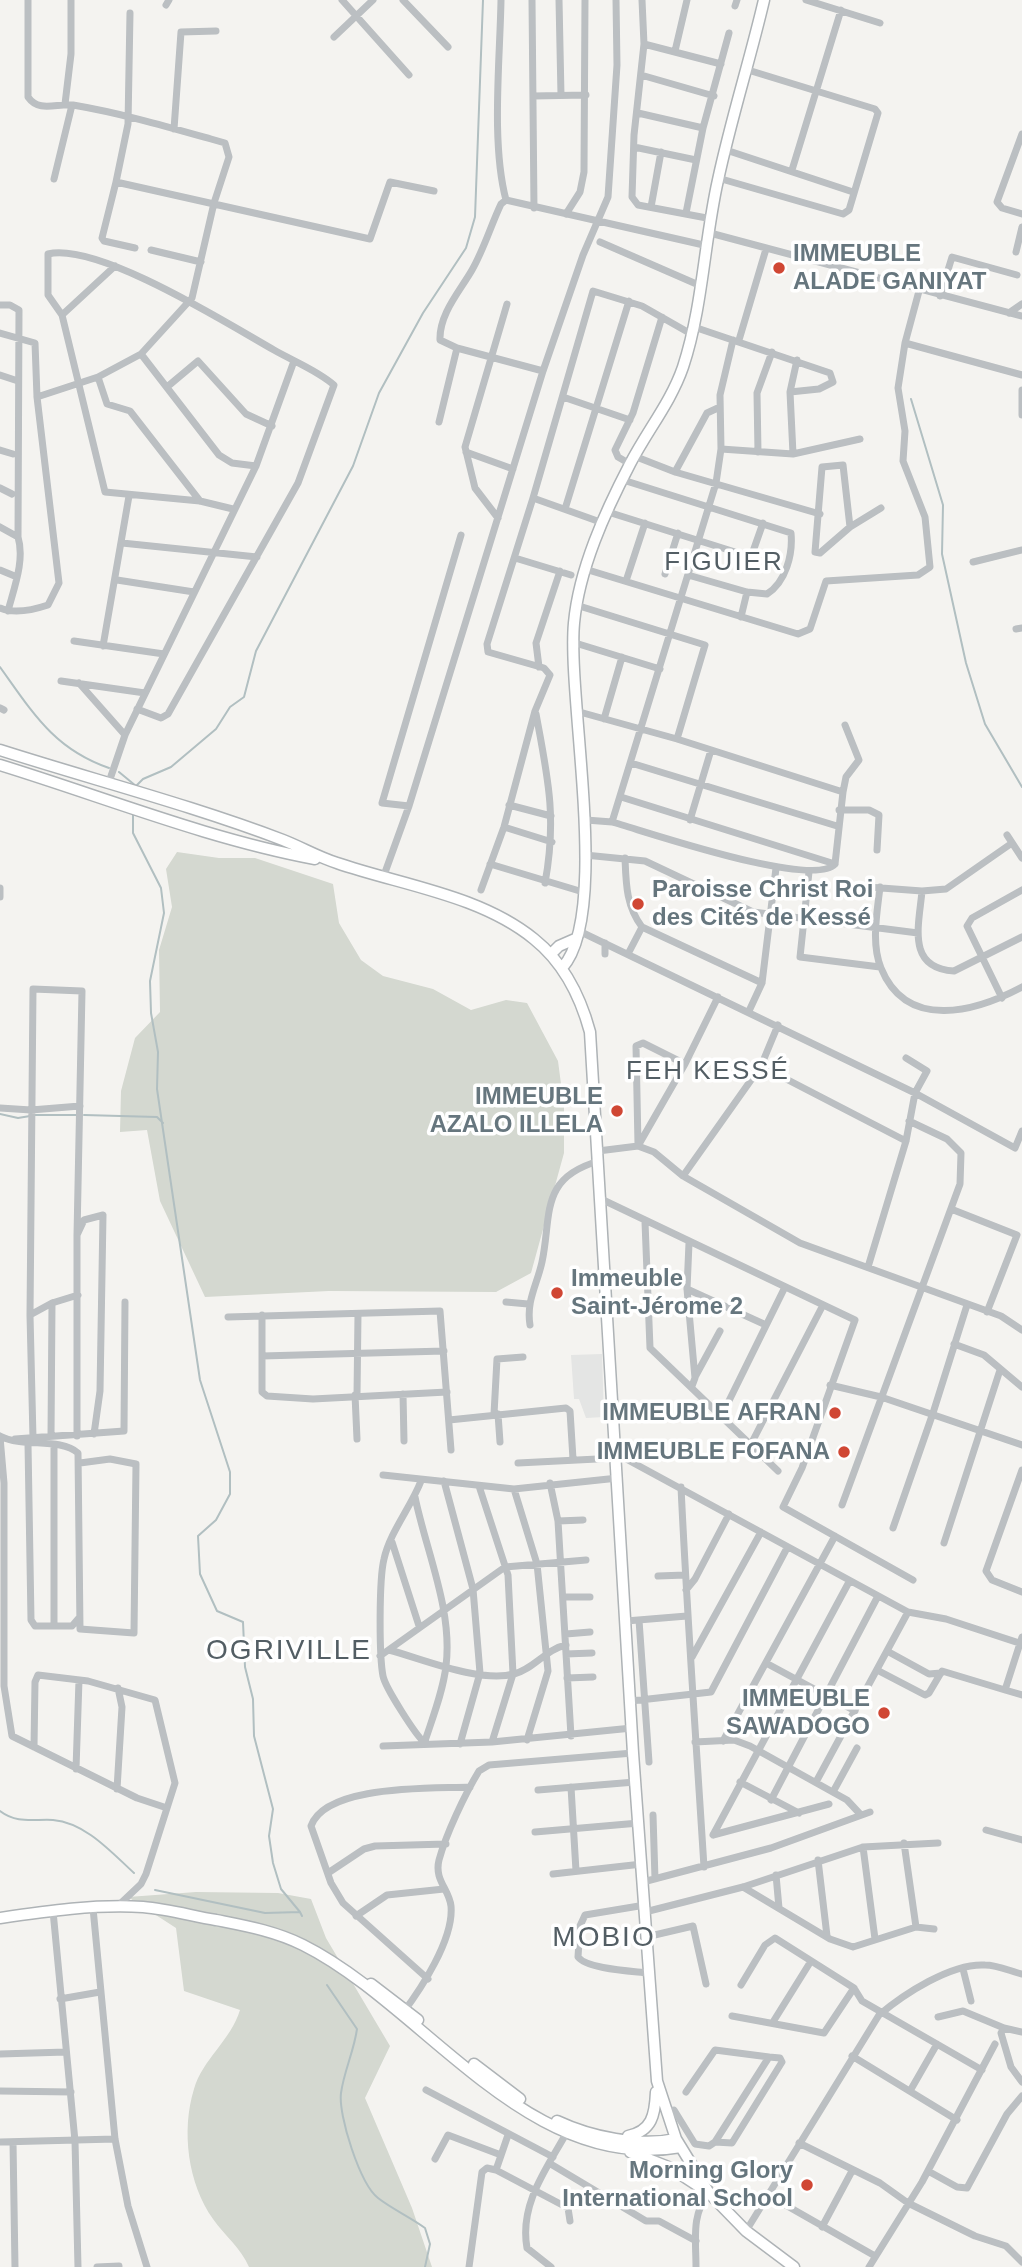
<!DOCTYPE html>
<html>
<head>
<meta charset="utf-8">
<style>
	body { margin:0 }
	canvas { display:block; background:#f4f3f0 }
</style>
</head>
<body>
<canvas width="1022" height="2267"></canvas>
<script>
const context = document.querySelector('canvas').getContext('2d');
context.lineJoin = 'round';
function fillPath(path, color) {
  context.fillStyle = color;
  context.fill(path, 'evenodd');
}
function trace(path, color, width, dash) {
  context.strokeStyle = color;
  context.lineWidth = width;
  context.lineCap = dash ? 'butt' : 'round';
  context.setLineDash(dash || []);
  context.stroke(path);
}
function label(font, color, halo, rows, align = 'center') {
  context.font = font + ' Arial,sans-serif';
  context.lineWidth = 7;
  context.setLineDash([]);
  context.textBaseline = 'middle';
  context.strokeStyle = halo;
  context.fillStyle = color;
  for (const [text, x, y, turn = 0] of rows) {
    context.save();
    context.translate(x, y);
    context.rotate((+turn || 0) * Math.PI / 180);
    context.textAlign = isNaN(turn) ? turn : align;
    if (halo) context.strokeText(text, 0, 0);
    context.fillText(text, 0, 0);
    context.restore();
  }
}
fillPath(new Path2D(`
	M602,1354l2,63 -18,1 -7,-19h-5l-3,-44z`), '#e4e5e4');
fillPath(new Path2D(`
	M177,852l42,6h36l78,26 6,39 22,37 22,16 50,13 38,21 35,-10 21,3 31,58 6,46v46l-33,120 -35,19 -167,-1 -124,6 -45,-96 -13,-71 -27,2 1,-41 14,-53 25,-26 -1,-62 13,-43 -6,-38z
	M196,1892l82,1 33,6 15,39 64,108 -25,52 47,110 20,59h-183c-8,-19 -24,-31 -36,-48 -25,-35 -32,-88 -19,-130 8,-29 37,-49 46,-79l-56,-19 -8,-63 -48,-31z`), '#d4d8d0');
trace(new Path2D(`
	M911,399l32,106 -1,49 24,109 19,61 37,63
	M0,667c33,46 54,82 109,101
	M119,772l17,14 7,-7 28,-12 45,-38 14,-22 14,-10 12,-46 97,-185 26,-73 44,-80 43,-65 9,-31 8,-217
	M133,814v19l28,55 3,25 -14,68 1,32 7,39 -1,37 43,291 30,92v22l-14,26 -18,16 2,38 17,37 26,11 2,45 8,32 1,37 19,73 -4,27 4,27 8,26 19,23
	M0,1114l18,4 12,-2
	M35,1115h43
	M84,1115l73,2 6,6
	M0,1811c17,13 33,8 53,9 33,3 58,32 81,53
	M155,1890l110,23 35,-1 2,4
	M327,1985l30,44c-3,22 -13,42 -16,64 -3,22 19,91 37,105 14,11 32,19 47,30l5,16 -5,23`), '#b1bfc1', 2);
const secondary = new Path2D(`
	M0,750c94,30 191,55 283,90 18,7 35,17 54,23 64,22 143,32 197,76 30,24 46,56 56,93l43,721 24,328 19,58 33,54 37,38 48,36
	M0,765c104,32 208,74 315,94
	M551,954l8,-8 16,-7
	M562,968c49,-53 5,-269 12,-345 5,-54 31,-111 56,-159 17,-33 41,-62 53,-97 20,-61 21,-125 35,-187 13,-61 32,-120 46,-180
	M0,1918c47,-7 96,-14 143,-11 25,2 49,9 73,13 30,6 59,11 87,25 122,61 224,229 378,202
	M371,1984l47,36
	M474,2064l46,35
	M557,2121c34,16 82,26 119,18
	M628,2136c24,-5 27,-21 28,-44
	M630,2152l41,16 32,21`);
trace(secondary, '#aeb3b6', 13);
trace(new Path2D(`
	M28,0v97c11,16 29,6 45,8 47,8 92,21 138,34l14,4 4,14 -15,46 -22,95 -51,56 -43,23 -61,20
	M342,0l67,75
	M403,0l45,47
	M501,0c-1,60 -10,143 5,200l202,46
	M532,0l2,208
	M559,0l2,95
	M642,0l2,44 -10,91 -2,62 6,8 74,14
	M806,0l74,23
	M166,5l3,-5
	M735,6l2,-6
	M130,13l-2,111 -12,58 254,57 20,-57 44,9
	M334,37l39,-37
	M644,44l77,20
	M675,51l12,-51
	M641,75l73,21
	M533,96l53,-1
	M65,104l6,-50v-54
	M638,113l65,15
	M174,129l7,-97 35,-1
	M1022,134l-25,68 5,6 20,6
	M634,147l62,13
	M726,150l127,42
	M792,170l49,-160
	M718,178l125,36 6,-4 29,-97 -3,-4 -127,-39
	M54,179l18,-74
	M116,182l-14,56 2,3 31,7
	M651,207l10,-55
	M686,213l17,-85 26,-95
	M566,214l14,-22 4,-20 1,-172
	M710,233l312,83
	M600,242l101,44
	M151,250l50,12
	M1016,252l6,-25
	M940,296l12,-39 65,18
	M0,305h10l9,5 -1,227
	M1009,313l13,-9
	M62,315l53,-49
	M694,327l136,46 3,9 -14,7 -29,3 7,-32
	M0,333l35,10 2,54 22,186 -11,22c-15,5 -34,9 -48,3
	M739,340l27,-91
	M905,343l117,32
	M457,348l-17,-8c-1,-26 20,-49 32,-70 12,-21 19,-45 29,-66l5,-4
	M141,354l78,101 13,8 24,3
	M0,375l18,6
	M98,377l9,27 23,7 70,90
	M167,387l31,-26 48,53 26,12
	M1022,390v25
	M790,392l3,62
	M563,397l67,23
	M439,422l18,-74 86,23
	M721,449l72,5 67,-15
	M0,450l13,4
	M466,452l47,17
	M758,452l-1,-59 15,-41
	M634,456l41,16 145,42
	M630,464l-12,-7 -3,-7 18,-37 29,-96
	M675,472l32,-59 13,-6
	M623,480l168,53c2,21 -5,49 -24,61l-20,-2 -59,-17
	M0,488l12,6
	M533,498l70,25
	M565,509l64,-208
	M608,512l143,45 12,-34
	M498,518l-23,-30 -10,-41 42,-143
	M0,527l18,10c7,23 -4,51 -10,74
	M850,527l-7,-62 -21,2 -7,85 5,1 30,-26 31,-19
	M122,543l135,14
	M515,558l56,17
	M973,562l49,-12
	M585,569l213,65 12,-5 16,-48 92,-6 12,-8 -5,-50 -22,-56 2,-30 -7,-43 7,-45 14,-52
	M0,570l17,7
	M665,574l13,-41
	M117,580l77,12
	M626,581l19,-58
	M576,605l129,40 -28,94
	M741,617l6,-25
	M1016,629l6,-1
	M74,641l90,13
	M572,642l88,27
	M103,646l26,-150
	M539,667l-3,-24 24,-72
	M61,681l84,12
	M79,683l46,52
	M0,708l4,2
	M137,709l24,9 7,-4 130,-231 36,-98c-17,-15 -41,-24 -60,-35 -46,-26 -176,-108 -226,-96v41l14,20 43,177 95,9 33,8
	M576,711l101,28 166,53
	M536,714c12,64 21,104 9,169
	M604,719l18,-62
	M631,763l206,63
	M108,785l17,-50 131,-269 38,-105
	M621,797l214,67 8,-72 3,-15 13,-17 -14,-35
	M509,805l42,11
	M409,806l-27,-3 79,-268
	M839,810h30l10,5 -2,35
	M586,820l26,2c36,10 201,67 223,42
	M690,820l21,-70
	M612,822l104,-339 5,-34 -1,-54 13,-55
	M504,827l48,15
	M1007,835l15,23
	M585,855l60,6 108,51 165,21
	M625,858c1,25 1,48 17,69l120,56
	M490,864l93,28
	M809,872l-9,85 80,10
	M383,878l26,-72 134,-435 40,-116 25,-58 9,-132 -1,-65
	M841,885l81,6 24,-2 66,-46
	M880,887c-3,26 -9,57 1,81 26,64 96,43 141,19
	M0,888v9
	M481,890l23,-63 31,-116 15,-36 -6,-7 -56,-16 -1,-8 46,-146 60,-207 49,15 51,29
	M922,891c-3,34 -16,77 32,80l68,-34
	M579,931l336,162 100,55 7,-17
	M605,943v11
	M628,954l14,-27
	M1002,998l-35,-72 5,-8 50,-28
	M749,1011l13,-28 14,-115
	M778,1025l-17,41 145,75
	M0,1108l31,2 49,-4
	M638,1145l-2,-99 7,-3 42,21
	M638,1146l47,-82 33,-67
	M598,1151l40,-5 16,6 29,24 117,67 201,73 21,14
	M683,1176l78,-110
	M601,1199l254,121 -53,148 -19,39 130,73
	M951,1209l66,26 -30,77
	M645,1222l5,126 128,123
	M689,1243l-2,46 8,89 -3,8
	M868,1267l38,-126 9,-48 12,-22 -21,-13
	M687,1289l79,36
	M506,1302l22,2
	M30,1315l3,-326 49,2 -5,244
	M262,1315v77l5,4 46,3 134,-7
	M228,1317l212,-6 11,139
	M530,1325c-4,-24 7,-40 12,-63 10,-47 -3,-84 57,-101
	M954,1344l30,11 38,32
	M262,1356l182,-5
	M695,1377l25,-46
	M830,1385l51,12 141,48
	M403,1394l1,47
	M355,1395l2,44
	M357,1395l1,-81
	M494,1414l3,-55 26,-2
	M498,1414l2,28
	M721,1417l64,-130
	M449,1420l117,-12 4,3 3,48
	M0,1436c23,12 60,1 78,17l2,176 54,4 2,-169 -26,-5 -30,4
	M51,1436l1,-133 26,-8
	M77,1436v-201l7,-15 19,-5 -3,176 -6,43
	M0,1437l4,46v203l8,50 125,62 30,10
	M33,1438l-3,-123 22,-12
	M15,1439l109,-8 1,-129
	M28,1444l3,176 4,6h37l6,-7
	M54,1445v180
	M750,1446l73,-141
	M617,1454l291,158 38,7 76,25
	M518,1463l99,-5
	M1022,1470l-36,101 6,9 30,12
	M383,1475l131,14 104,-11
	M421,1481c-10,26 -31,51 -37,78 -5,20 -5,96 -1,117 2,11 33,60 42,67
	M444,1481l29,108 7,84 -20,71
	M550,1483l8,38 13,215
	M479,1486l29,89 5,99 -21,68
	M681,1487c6,127 15,253 23,380
	M514,1489l23,75 11,107 -21,69
	M415,1497c11,54 38,113 31,169 -3,26 -14,53 -22,78
	M842,1505l118,-321 1,-31 -14,-14 -38,-18
	M558,1521l25,-1
	M893,1528l40,-115 34,-108
	M392,1542l27,84
	M944,1543l56,-173
	M658,1576l27,-1
	M686,1590l9,-11 34,-65
	M564,1597h26
	M639,1620l10,142
	M626,1621l61,-5
	M566,1634l24,-2
	M1022,1637l-17,53 17,5
	M389,1650c34,9 90,33 125,24 20,-5 32,-25 52,-29
	M887,1651l42,23 12,-1
	M566,1654l26,-1
	M380,1656l125,-89 81,-7
	M692,1657l69,-125
	M766,1663l89,48
	M877,1670l48,25 4,-2 13,-22 63,19
	M567,1678l26,-1
	M631,1701l80,-9 76,-144
	M723,1741l112,-205
	M695,1742l39,-2 16,6 97,54 14,15
	M383,1746l109,-4 140,-14
	M34,1747l1,-65 3,-7 50,6 67,19 20,83 -29,91 -5,10 -19,18
	M76,1769l3,-89
	M740,1782l59,31
	M816,1782l92,-170
	M571,1787l5,84
	M117,1789l5,-82 -4,-19
	M538,1790l97,-8
	M833,1792l24,-44
	M771,1800l107,-204
	M653,1815l2,64
	M986,1830l36,10
	M535,1832l104,-9
	M713,1835l136,-253
	M713,1835l116,-31
	M904,1843l12,84
	M863,1847l12,92
	M818,1860l9,76
	M328,1873l36,-24 11,-3 71,-2
	M553,1874l89,-10
	M776,1875l3,33
	M643,1882l128,-34 99,-36
	M743,1887l87,52 23,8 63,-20 18,2
	M645,1905l-60,10 -5,11 -2,31c9,12 54,14 70,16
	M93,1908l22,231 13,67 19,61
	M53,1911l22,230 3,126
	M645,1912l98,-25 120,-40 75,-4
	M356,1916l31,-21 57,-6
	M646,1937l47,-11 13,58
	M963,1969l8,32
	M428,1979l-85,-76 -12,-20 -20,-57c15,-42 121,-37 159,-39
	M741,1985l24,-40 10,-7 79,50 8,13 120,69
	M60,1999l40,-7
	M402,2014c19,-25 52,-75 49,-108 -2,-17 -17,-26 -12,-46 7,-26 26,-66 40,-89l10,-6 144,-12
	M732,2016l92,17 30,-45
	M938,2017l25,-6 41,17
	M773,2022l38,-61
	M1022,2032l-18,-4 -3,5 10,34 11,15
	M0,2054l66,-2
	M852,2056l105,64
	M426,2090l127,67
	M0,2091l71,1
	M910,2091l27,-47
	M666,2114l8,-4 21,34 14,2 6,-4 54,-85 -54,-7 -29,42
	M0,2142l115,-3
	M13,2142l2,125
	M715,2142l17,1 50,-81 -2,-4 -11,-1
	M799,2143l81,40 28,20 67,33 31,10 16,16
	M435,2159l13,-24 53,20
	M549,2163l97,58h13l37,20
	M496,2170l12,-35
	M928,2171l29,16 10,1 40,-74 15,-18
	M768,2195l107,61
	M822,2227l30,-56
	M746,2231l133,-216c25,-21 72,-52 106,-50 12,0 25,6 37,9
	M97,2267l22,-1
	M469,2267l13,-95 5,-4 9,2 72,38 2,13
	M551,2267l-24,-19c-8,-44 20,-80 40,-116
	M696,2267c0,-27 -5,-53 13,-74
	M869,2267l53,-85 73,-138`), '#bbbfc2', 7);
trace(secondary, '#fff', 10);
for (const [x, y, r, color] of [
	[779,268,7,"#d04734"],
	[638,904,7,"#d04734"],
	[617,1111,7,"#d04734"],
	[557,1293,7,"#d04734"],
	[835,1413,7,"#d04734"],
	[844,1452,7,"#d04734"],
	[884,1713,7,"#d04734"],
	[807,2185,7,"#d04734"]
]) {
  const dot = new Path2D();
  dot.arc(x, y, r, 0, 2 * Math.PI);
  context.fillStyle = color;
  context.fill(dot);
  trace(dot, '#fff', 2.5);
}
label('bold 24px', '#66767e', '#fff', [
	["IMMEUBLE",793,254,"left"],
	["ALADE GANIYAT",793,282,"left"],
	["Paroisse Christ Roi",652,890,"left"],
	["des Cités de Kessé",652,918,"left"],
	["IMMEUBLE",603,1097],
	["AZALO ILLELA",603,1125],
	["Immeuble",571,1279,"left"],
	["Saint-Jérome 2",571,1307,"left"],
	["IMMEUBLE AFRAN",821,1413],
	["IMMEUBLE FOFANA",830,1452],
	["IMMEUBLE",870,1699],
	["SAWADOGO",870,1727],
	["Morning Glory",793,2171],
	["International School",793,2199]
], 'right');
context.letterSpacing = '2px';
label('26px', '#535e64', '#fff', [
	["FIGUIER",724,563],
	["FEH KESSÉ",708,1072]
]);
context.letterSpacing = '0px';
context.letterSpacing = '2px';
label('28px', '#535e64', '#fff', [
	["OGRIVILLE",289,1651],
	["MOBIO",604,1938]
]);
context.letterSpacing = '0px';
</script>
</body>
</html>
